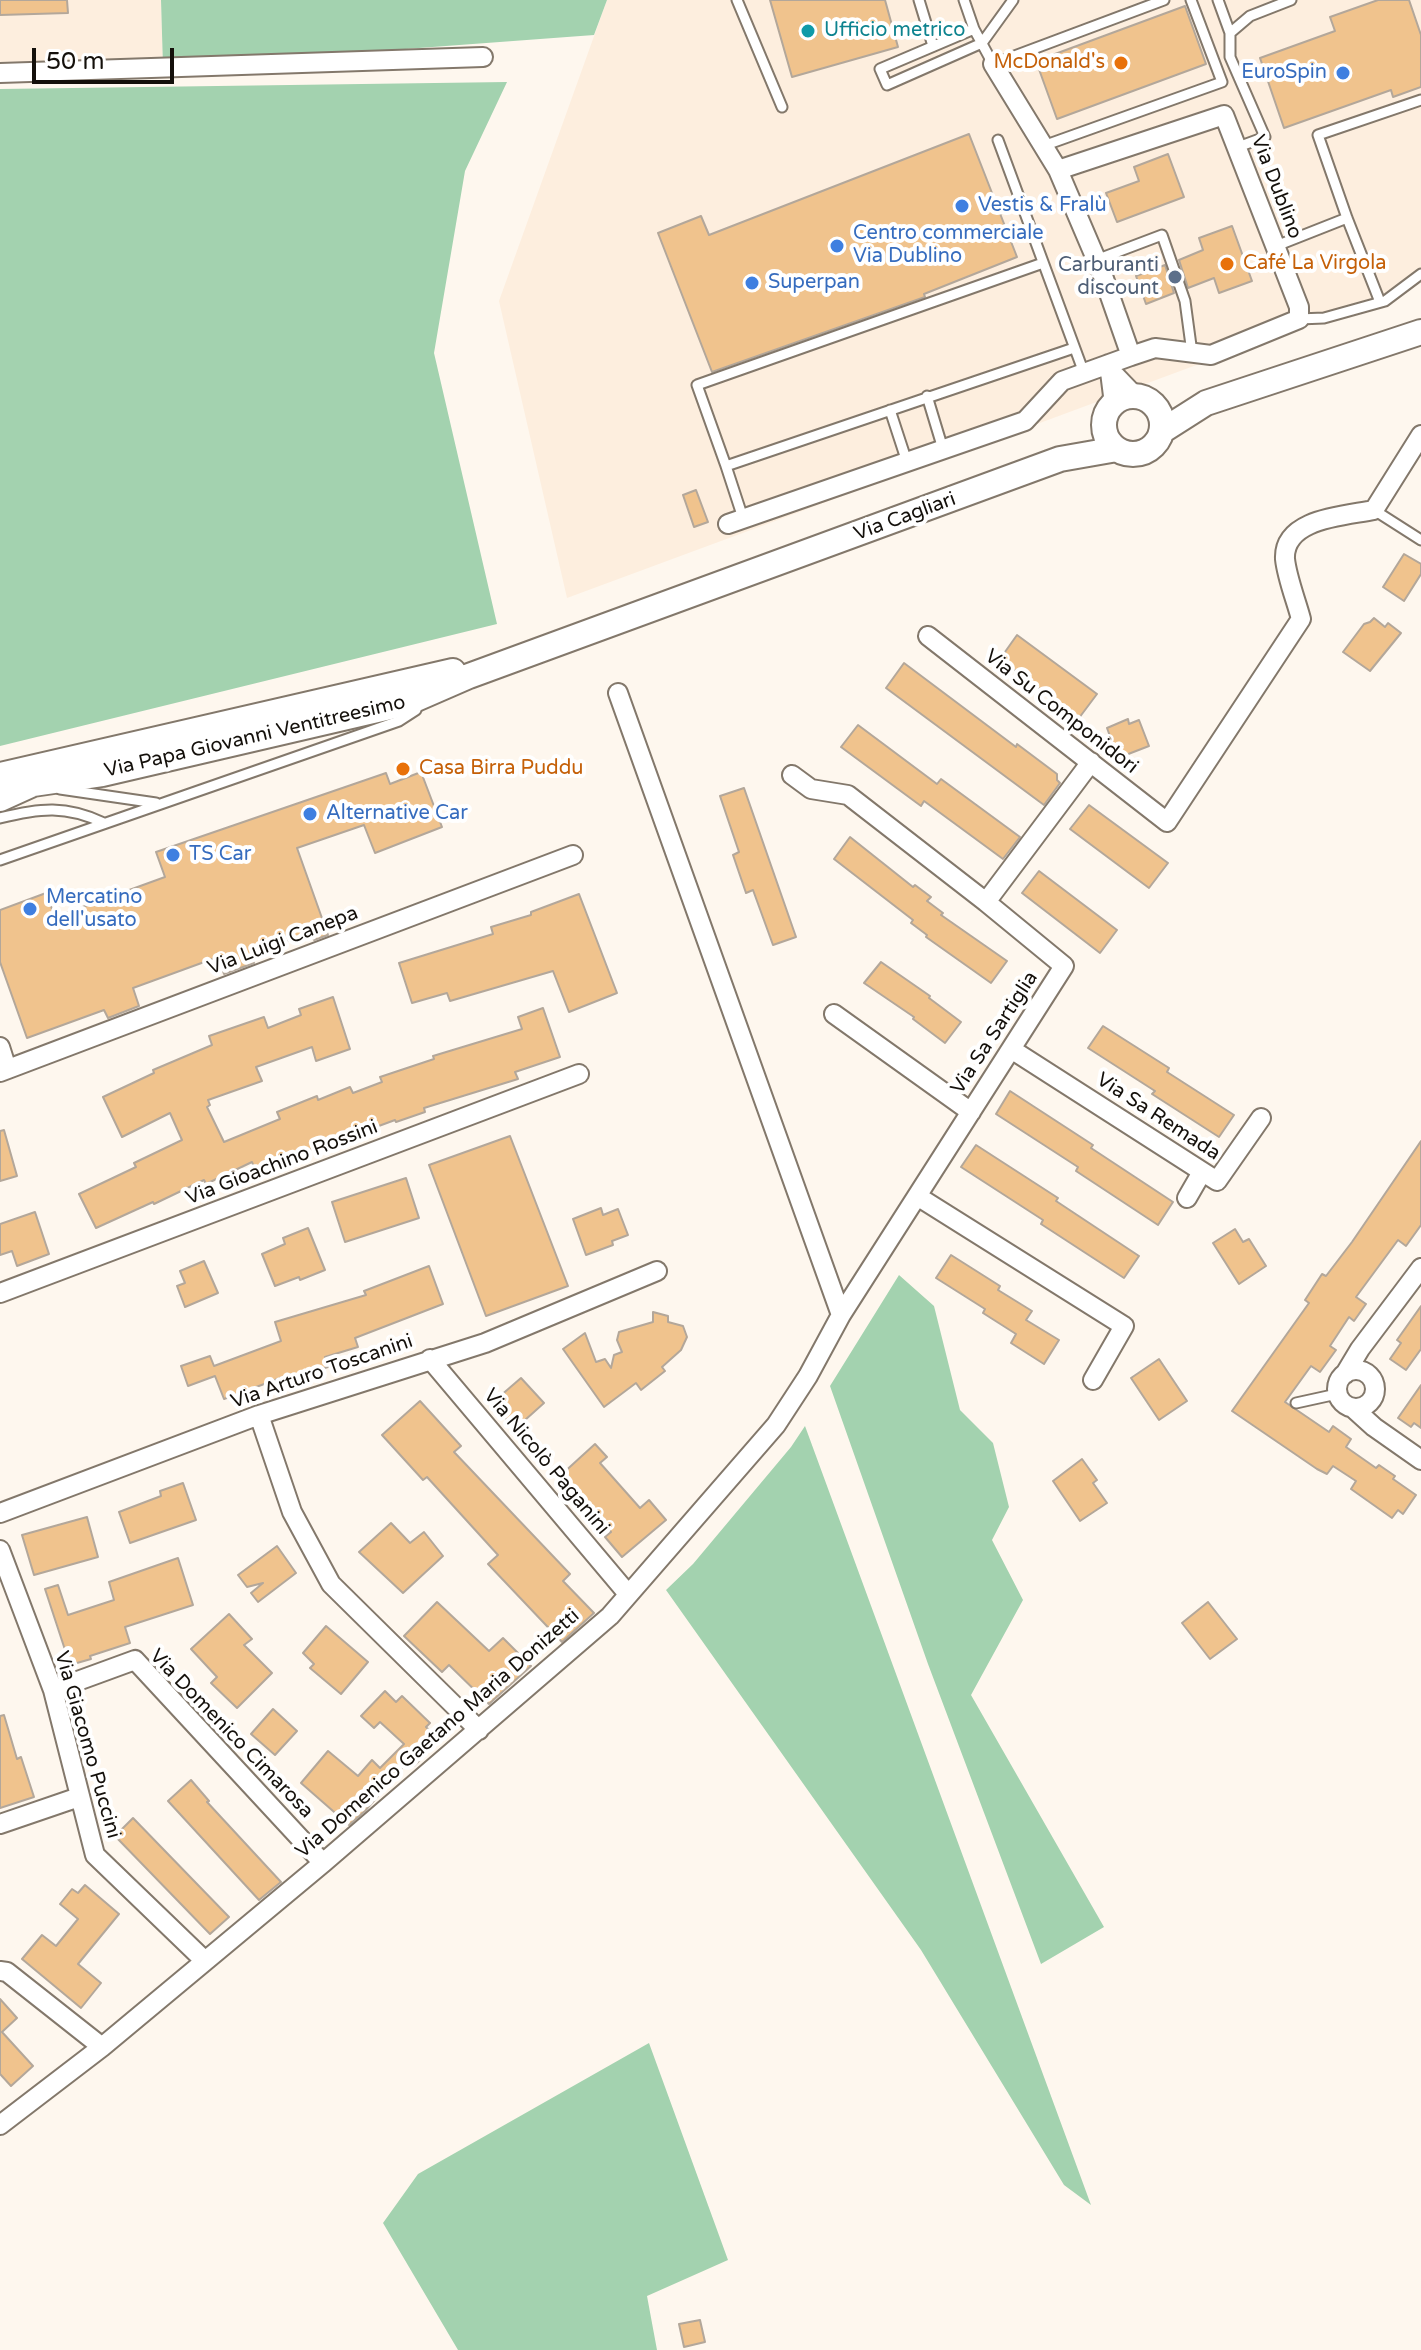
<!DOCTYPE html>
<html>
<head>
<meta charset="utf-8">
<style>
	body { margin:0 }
	#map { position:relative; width:1421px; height:2350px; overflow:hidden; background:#fef7ee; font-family:"Varela Round",sans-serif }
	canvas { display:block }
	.scale { position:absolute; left:32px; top:48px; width:142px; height:36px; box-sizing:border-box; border:4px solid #14100b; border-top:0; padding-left:10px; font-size:24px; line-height:28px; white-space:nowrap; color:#14100b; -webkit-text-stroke:6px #fff; paint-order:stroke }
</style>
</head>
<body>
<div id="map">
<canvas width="1421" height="2350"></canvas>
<div class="scale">50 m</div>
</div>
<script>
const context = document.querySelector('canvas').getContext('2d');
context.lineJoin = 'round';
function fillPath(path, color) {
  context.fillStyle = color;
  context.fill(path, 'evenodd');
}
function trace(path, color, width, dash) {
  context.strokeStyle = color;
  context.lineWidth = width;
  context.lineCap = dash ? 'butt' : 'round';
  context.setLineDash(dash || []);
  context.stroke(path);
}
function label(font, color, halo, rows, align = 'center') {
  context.font = font + ' "Varela Round",sans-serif';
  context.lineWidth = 8;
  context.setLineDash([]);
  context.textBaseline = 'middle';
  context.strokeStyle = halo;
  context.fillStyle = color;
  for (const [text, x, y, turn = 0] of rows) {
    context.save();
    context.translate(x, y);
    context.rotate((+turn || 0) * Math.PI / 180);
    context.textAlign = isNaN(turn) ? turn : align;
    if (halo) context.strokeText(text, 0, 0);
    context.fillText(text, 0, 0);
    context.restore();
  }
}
fillPath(new Path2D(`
	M0,0h161l2,67 -163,6z
	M607,0h814v269l-30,24 -824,305 -68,-297z`), '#fdeede');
fillPath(new Path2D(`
	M161,0h446l-13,35 -431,32z
	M507,82l-42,89 -31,182 63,271 -497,122v-657z
	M899,1275l35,31 26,104 33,33 16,64 -17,33 31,60 -52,95 133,232 -63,37 -113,-300 -98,-278z
	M805,1426l286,779 -27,-20 -143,-235 -255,-360 27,-26 98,-117z
	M649,2043l79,217 -81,36 10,54h-199l-75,-127 35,-49z`), '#a3d2af');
const building = new Path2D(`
	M0,0h67l1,13 -68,2z
	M770,0h115l13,47 -106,30z
	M1378,0h31l12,35v52l-28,10 -2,-7 -107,38 -24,-70 75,-27 -5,-14z
	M1185,6l21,58 -149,55 -21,-58z
	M969,134l48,123 -93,37 1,3 -213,75 -54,-139 43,-17 8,19z
	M1168,154l16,43 -67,25 -11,-29 33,-12 -5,-14z
	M1232,226l20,55 -33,12 -5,-15 -26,10 -9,-28 24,-10 -4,-12z
	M1165,265l9,28 -28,11 -10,-28z
	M696,490l12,32 -14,5 -11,-32z
	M1404,554l17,10v10l-17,27 -21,-14z
	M1374,618l11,9 3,-4 13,10 -31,38 -27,-19 21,-28 6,-2z
	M1017,635l80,59 -18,24 -79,-59z
	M904,663l112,84 1,-3 40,30v6l3,3 -16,22 -158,-117z
	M1128,719l1,5 10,-4 10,26 -31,12 -11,-30z
	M858,725l79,59 4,-5 79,58 -17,22 -79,-58 -3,5 -80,-59z
	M421,772l21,55 -67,26 -11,-28 -67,23 31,87 -14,5 -3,-8 -60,22 3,9 -30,11 -6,-17 -85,31 6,18 -31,12 -4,-8 -77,28 -27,-76v-52l46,-17 9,24 110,-40 -9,-25 230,-79 4,11z
	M744,788l52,149 -23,8 -20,-55 -7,3 -13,-38 6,-3 -19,-56z
	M1089,805l79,58 -19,25 -79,-59z
	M850,837l63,50 2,-2 16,12 -4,4 16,12 -2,2 66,46 -16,22 -65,-46 1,-2 -16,-12 2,-3 -79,-61z
	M1039,871l78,59 -17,23 -78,-60z
	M579,894l38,99 -48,19 -16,-41 -103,30 -3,-8 -35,10 -13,-40 94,-29 -2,-7 40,-12v-3z
	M881,962l49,34 -1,2 32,24 -16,21 -32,-24 1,-2 -50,-34z
	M333,997l17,52 -34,12 -4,-14 -56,20 6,14 -54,19 2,5 -3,2 17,35 56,-23 -3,-7 40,-16 1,4 32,-13 3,6 29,-11 -2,-5 54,-18 -1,-3 89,-27 -4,-12 25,-9 17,49 -45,15 3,7 -94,29 1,4 -29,10 -1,-2 -46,17 -1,-3 -92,38 -4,-10 -46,22 -2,-4 -50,24 -1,-2 -57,26 -17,-34 57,-27 -2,-4 48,-23 -12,-27 -48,24 -19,-40 51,-24 -1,-3 59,-25 -3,-9 55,-19 4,11 33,-13 -2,-6z
	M1103,1026l66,42 -2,4 67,43 -15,22 -67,-43 3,-3 -67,-43z
	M1010,1091l83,54 -2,3 82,54 -15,23 -82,-54 2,-4 -82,-53z
	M4,1130l13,46 -17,5v-50z
	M510,1136l58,150 -82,30 -57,-151z
	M1421,1141v84l-15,21 -8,-6 -42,57 10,7 -12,17 -5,-4 -19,29 6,4 -16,22 -9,-6 -26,36 44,30 4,-6 18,13 -5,8 30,21 3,-3 16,11 -2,3 23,16 -13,19 -5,-4 -6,8 -41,-29 5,-8 -23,-15 -6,8 -10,-5 -85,-58 77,-108 -4,-3 17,-26 4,2 26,-34z
	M976,1145l82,53 -2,3 83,55 -15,22 -83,-54 2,-4 -82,-53z
	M406,1178l13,40 -74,24 -13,-40z
	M601,1208l2,7 15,-6 10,26 -16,6 1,4 -27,10 -13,-36z
	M35,1212l14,42 -32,12 -5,-15 -12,4v-31z
	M308,1228l17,42 -25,10 -1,-3 -24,9 -13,-32 23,-10 -2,-6z
	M1235,1229l8,13 6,-3 17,27 -27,18 -26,-41z
	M951,1255l49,31 -2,4 34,21 -6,9 33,20 -15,24 -33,-21 5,-9 -33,-21 2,-4 -49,-31z
	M204,1261l14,32 -33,14 -8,-21 8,-3 -5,-12z
	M429,1266l14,38 -88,34 3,9 -33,10 3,10 -36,11 -1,-4 -67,25 -9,-23 -27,10 -7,-20 29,-10 4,10 67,-25 -6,-19 91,-27 -2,-4z
	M1421,1306v43l-15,21 -16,-11 11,-16 -4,-3z
	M653,1312l15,4v6l15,4 4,11 -6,13 -19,17 3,4 -24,19 -5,-7 -32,24 -41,-58 22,-16 11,29 9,-3 6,9 3,-13 8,-3 -5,-12 2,-8 34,-10z
	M1159,1359l28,42 -28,19 -28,-42z
	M521,1378l23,25 -29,26 -23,-26z
	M1421,1385v43l-7,-5 -3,4 -13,-9z
	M420,1401l41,45 -7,6 116,122 -7,7 31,32 -32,29 -74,-78 10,-9 -71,-78 -4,3 -41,-45z
	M595,1444l12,13 -7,6 40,45 9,-8 17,20 -44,37 -17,-20 6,-5 -50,-57z
	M1082,1459l15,21 -4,3 14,20 -27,18 -27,-40z
	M183,1483l13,37 -66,23 -11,-31 42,-16 -1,-5z
	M87,1517l11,40 -64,18 -12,-40z
	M391,1523l19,20 14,-11 19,24 -40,37 -44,-41z
	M277,1546l19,27 -38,29 -7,-9 12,-10 -16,4 -9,-12z
	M178,1558l15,47 -68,22 5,16 -40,13 1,3 -21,6 -25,-76 13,-4 10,30 46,-15 -5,-18z
	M437,1602l52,49 14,-13 28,28 -42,38 -40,-39 -7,7 -38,-36z
	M1208,1602l29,37 -27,20 -28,-36z
	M229,1614l23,25 -8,6 28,28 -35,35 -26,-25 6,-6 -26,-28z
	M326,1626l42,36 -27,32 -31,-26 4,-4 -11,-11z
	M385,1691l11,11 6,-6 28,27 -4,4 13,13 -25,26 -6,-5 -43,50 -16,14 -48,-42 27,-32 30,25 14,-16 8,8 24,-24 -24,-22 -6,6 -13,-12z
	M273,1709l24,22 -22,24 -24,-21z
	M4,1715l13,44 4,-2 13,40 -34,11v-92z
	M191,1780l18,21 -2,1 74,80 -22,18 -91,-99z
	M133,1818l96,99 -19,17 -95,-98z
	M85,1885l34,29 -41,50 23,19 -20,25 -59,-49 20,-24 14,11 22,-27 -18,-15 12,-15 6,4z
	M0,1999l17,19 -15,14 31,34 -22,20 -11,-12z
	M700,2320l5,22 -21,5 -5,-23z`);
fillPath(building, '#f0c38d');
trace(building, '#b3a79a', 2);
const lane = new Path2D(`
	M737,0l45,107
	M919,0l14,46
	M964,0l10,29 19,35 171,-64
	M1218,0l12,33
	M974,29l-94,40 7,16 95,-42 31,-43
	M998,140l86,233
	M1043,146l179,-64 -31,-82
	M1238,147l27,-10 -35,-80v-24l20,-17 41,-16
	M1276,246l71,-28
	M1096,260l66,-25 23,66 7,52
	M1380,302l-33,-84 -29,-83 103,-35
	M1299,319l25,-1 61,-17 36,-27
	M927,396l16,53
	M890,410l17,52
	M726,466l-29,-81 346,-122
	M1374,510l47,30
	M743,518l-17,-52 348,-118
	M60,789l96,14
	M0,818c40,-10 66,-13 104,5
	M0,860l399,-139 17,-11
	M1296,1403l41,-9`);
const street = new Path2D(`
	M993,64l65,106 44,103 29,83
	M0,73l483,-16
	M1109,364l5,40
	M1111,371l25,26
	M728,524l297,-103 37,-40 69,-25 24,-8 56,7 88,-36v-12l-75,-192 -166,55
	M928,636l239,186 134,-203c-5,-19 -14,-41 -16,-60 -2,-41 60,-43 89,-49l47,-75
	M618,693l223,622
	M986,902l105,-140
	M834,1014l137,98
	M0,1047l7,22
	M1011,1049l206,132 44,-63
	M0,1072l573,-217
	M917,1196l207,130 -31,54
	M1187,1198l15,-26
	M0,1293l579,-219
	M430,1359l198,235
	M1337 1389a19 19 0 1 1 38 0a19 19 0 1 1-38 0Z
	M1345,1374l15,-25 61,-81
	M1353,1408l21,19 47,33
	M259,1415l33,97 39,72 148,146
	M0,1513l259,-98 226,-72 172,-72
	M0,1550l53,140 42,165 110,106
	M53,1690l82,-30 188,203
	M0,1824l79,-27
	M0,1971l7,1 95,75
	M0,2125l102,-78 221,-184 287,-247 166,-191 32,-49 33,-61 223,-349 -78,-64 -138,-107 -37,-6 -19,-14`);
const secondary = new Path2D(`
	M1104 425a29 29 0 1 1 58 0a29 29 0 1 1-58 0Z
	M1162,431l44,-28 215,-71
	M0,775l453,-104
	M0,799l33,-15 69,-10 305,-71 62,-27 591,-217 57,-10`);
trace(lane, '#83786b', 13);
trace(street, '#83786b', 22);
trace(secondary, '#83786b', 28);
trace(lane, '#fff', 9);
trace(street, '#fff', 18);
trace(secondary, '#fff', 24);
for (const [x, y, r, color] of [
	[808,31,8,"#0f9aa8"],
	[1121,63,8,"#e8710a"],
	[1343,73,8,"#3f7fe0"],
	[962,206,8,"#3f7fe0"],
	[837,246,8,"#3f7fe0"],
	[1227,264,8,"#e8710a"],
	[1175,277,8,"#5c6f8a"],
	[752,283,8,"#3f7fe0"],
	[403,769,8,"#e8710a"],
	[310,814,8,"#3f7fe0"],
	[173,855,8,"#3f7fe0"],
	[30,909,8,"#3f7fe0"]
]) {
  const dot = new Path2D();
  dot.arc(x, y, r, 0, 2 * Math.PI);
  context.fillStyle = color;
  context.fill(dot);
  trace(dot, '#fff', 3);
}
label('20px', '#0d838f', '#fff', [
	["Ufficio metrico",824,31]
], 'left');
label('20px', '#c56008', '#fff', [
	["McDonald's",1105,63,"right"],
	["Café La Virgola",1243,264],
	["Casa Birra Puddu",419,769]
], 'left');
label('20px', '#366cbe', '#fff', [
	["EuroSpin",1327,73,"right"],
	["Vestis & Fralù",978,206],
	["Centro commerciale",853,234],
	["Via Dublino",853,257],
	["Superpan",768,283],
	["Alternative Car",326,814],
	["TS Car",189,855],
	["Mercatino",46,898],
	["dell'usato",46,921]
], 'left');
label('20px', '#14100b', '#fff', [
	["Via Dublino",1276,187,69],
	["Via Cagliari",905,517,-20],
	["Via Su Componidori",1061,712,38],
	["Via Papa Giovanni Ventitreesimo",255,737,-13],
	["Via Luigi Canepa",283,941,-21],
	["Via Sa Sartiglia",995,1033,-57],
	["Via Sa Remada",1158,1117,33],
	["Via Gioachino Rossini",282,1163,-21],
	["Via Arturo Toscanini",322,1372,-19],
	["Via Nicolò Paganini",546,1462,50],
	["Via Domenico Cimarosa",231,1734,46],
	["Via Domenico Gaetano Maria Donizetti",438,1734,-41],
	["Via Giacomo Puccini",87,1745,74]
]);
label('20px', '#4e5e75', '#fff', [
	["Carburanti",1159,266],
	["discount",1159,289]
], 'right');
</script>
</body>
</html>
